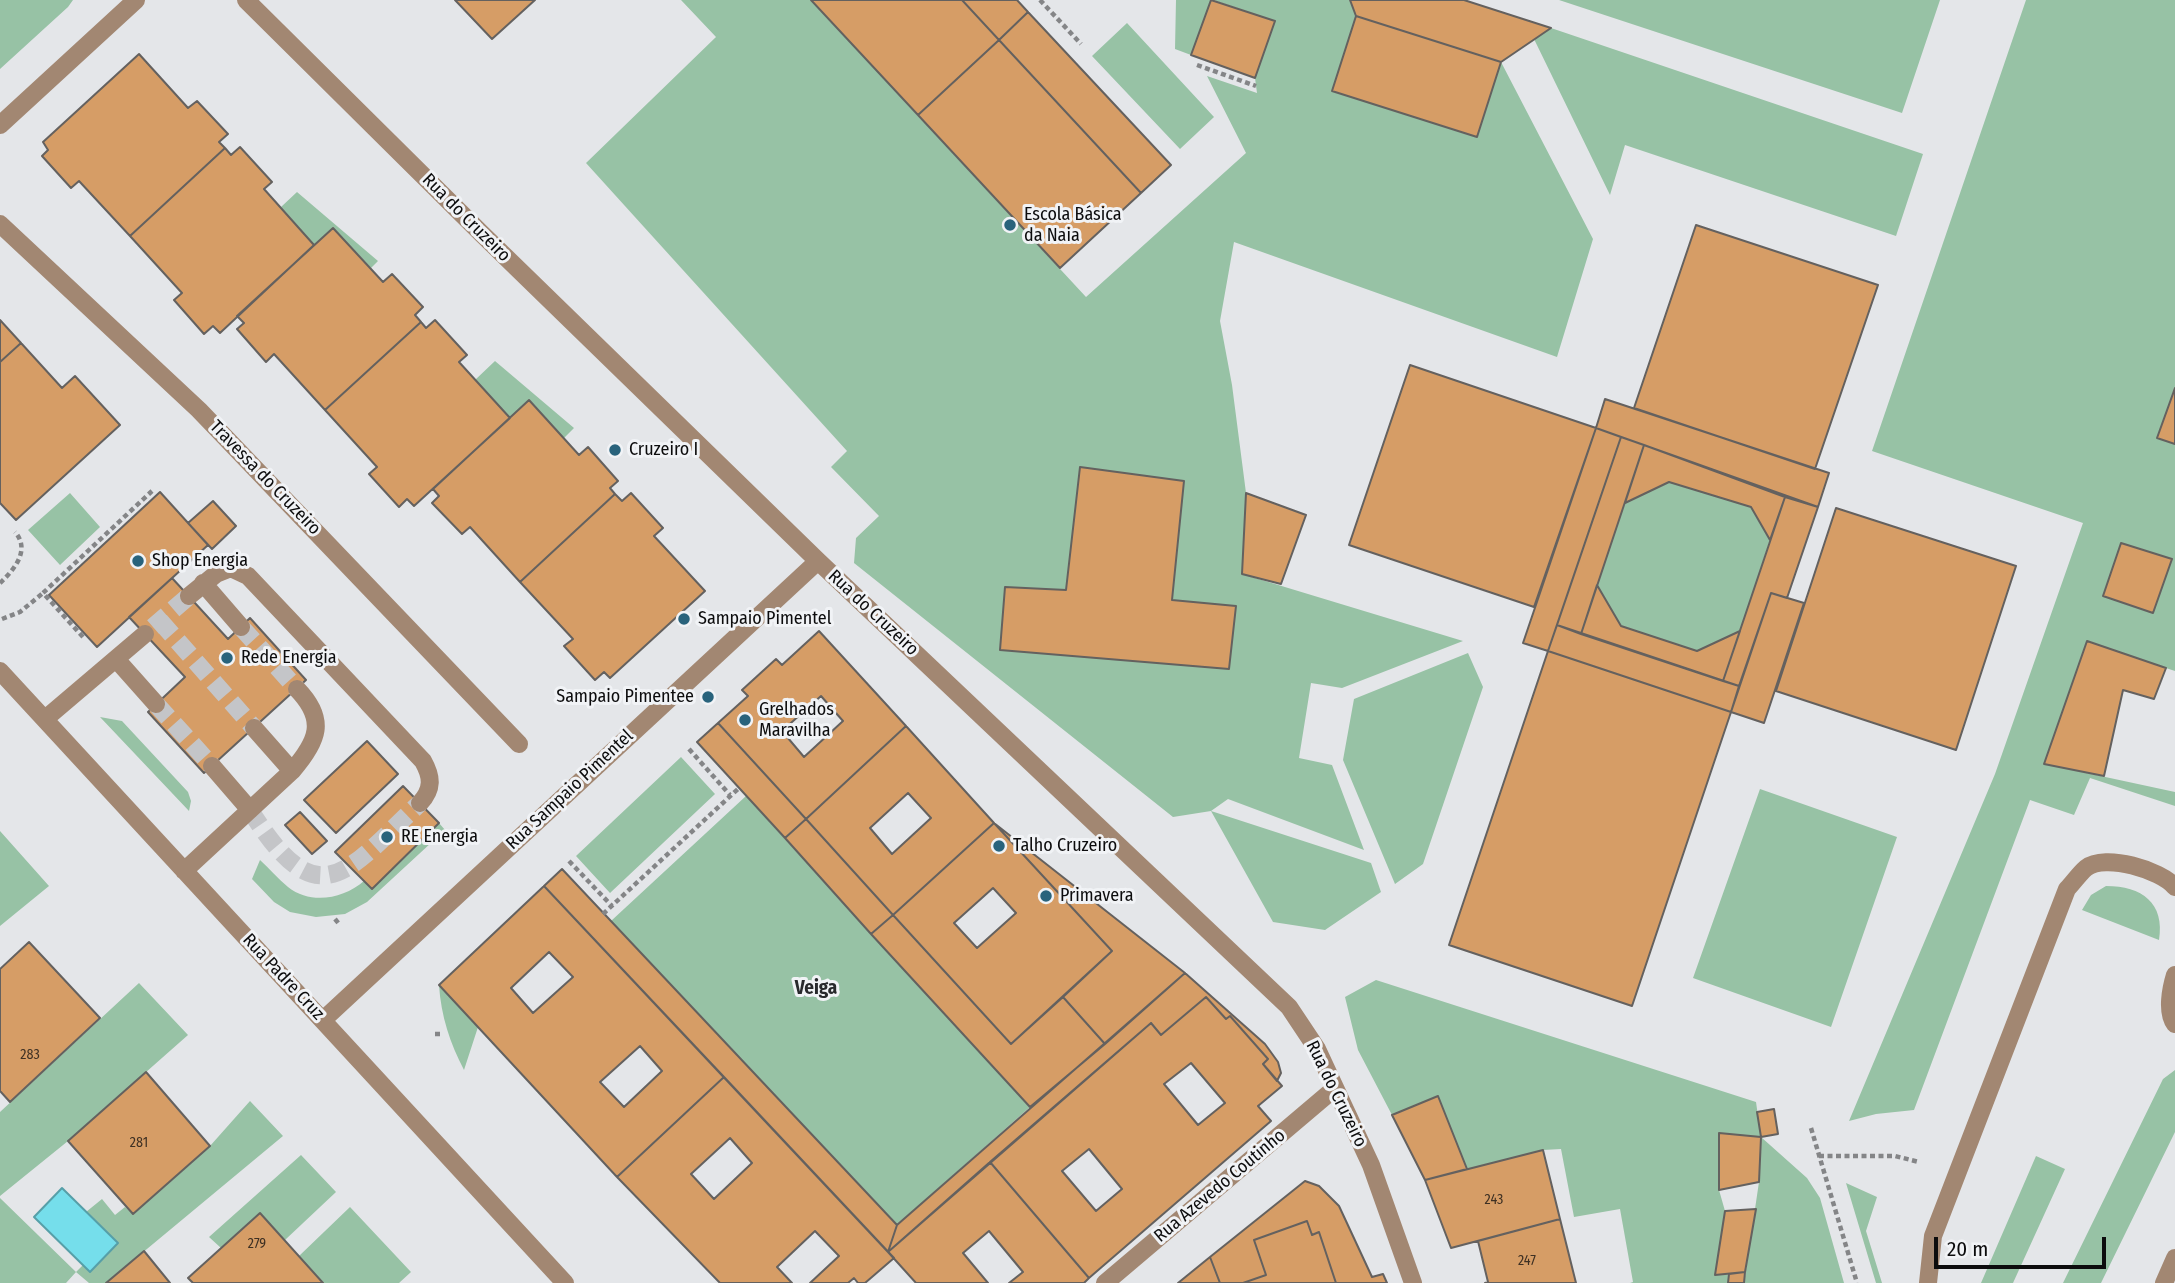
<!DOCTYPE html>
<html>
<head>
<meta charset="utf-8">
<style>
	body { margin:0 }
	#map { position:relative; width:2175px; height:1283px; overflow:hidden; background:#e4e6e9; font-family:"Fira Sans Condensed",sans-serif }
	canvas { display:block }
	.scale { position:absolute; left:1934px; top:1237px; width:172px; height:32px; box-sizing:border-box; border:4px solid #0c0c0d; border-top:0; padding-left:9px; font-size:21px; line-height:24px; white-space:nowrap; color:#0c0c0d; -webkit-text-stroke:5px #f1f3f6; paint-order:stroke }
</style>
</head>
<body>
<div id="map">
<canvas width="2175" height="1283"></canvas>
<div class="scale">20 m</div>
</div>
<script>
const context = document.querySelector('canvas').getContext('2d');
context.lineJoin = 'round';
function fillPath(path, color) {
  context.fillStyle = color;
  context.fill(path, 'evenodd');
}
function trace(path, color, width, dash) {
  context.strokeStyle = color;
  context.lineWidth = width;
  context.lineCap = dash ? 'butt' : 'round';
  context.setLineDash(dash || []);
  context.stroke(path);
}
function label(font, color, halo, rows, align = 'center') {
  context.font = font + ' "Fira Sans Condensed",sans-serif';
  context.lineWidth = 6;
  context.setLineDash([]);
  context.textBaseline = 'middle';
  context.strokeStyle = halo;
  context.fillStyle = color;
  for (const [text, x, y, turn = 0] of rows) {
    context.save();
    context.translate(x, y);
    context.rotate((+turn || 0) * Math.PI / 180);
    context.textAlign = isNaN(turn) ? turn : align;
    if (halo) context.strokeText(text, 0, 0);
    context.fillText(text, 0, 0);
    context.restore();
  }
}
fillPath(new Path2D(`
	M0,0h73l-5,7 -68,62z
	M681,0h130l275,297 160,-144 -39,-77 50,17 -2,-15 20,-57 -62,-21h137l6,16 145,46 92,177 -36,118 -323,-115 -14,79 12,64 14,108 -4,81 221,67 -121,47 -31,-5 -12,75 33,7 32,85 -136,-51 -17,12 160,52 10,29 -56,38 -52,-8 -62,-111 -38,6 -319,-254 2,-25 23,-22 -48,-49 16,-16 -261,-288 130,-126z
	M1176,0h35l-20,55 -16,-6z
	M1559,0h381l-38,113z
	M2026,0h149v388l-18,50 18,6v227l-88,-29 -42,122 130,28v14l-85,-28 -16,37 -44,-15 -116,310 -38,4 -27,7 146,-347 88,-251 -211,-72zM2121,543l51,16 -19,53 -50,-17z
	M1127,23l87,94 -34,32 -88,-93z
	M1551,28l372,126 -27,82 -271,-91 -15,50 -76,-156z
	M297,192l81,69 -7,7 -38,-40 -19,17 -33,-38z
	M495,361l79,67 -10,10 -35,-37 -19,17 -35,-38z
	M1669,482l82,25 19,33 -30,91 -43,20 -76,-25 -24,-41 28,-82z
	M70,493l30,34 -40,38 -32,-35z
	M1468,653l15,34 -60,177 -28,20 -52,-124 11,-61z
	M100,717l22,4 66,71 3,9 -2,10z
	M681,757l34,37 -105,99 -34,-37z
	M1760,789l137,48 -66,190 -138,-49z
	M746,796l284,311 -133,118 -286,-304z
	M439,823l6,7 -78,72 -22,12 -29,3 -26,-5 -16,-10 -22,-23 8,-19c9,8 18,19 28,27 23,18 55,12 76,-6l8,8z
	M0,831l49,55 -49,40z
	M2106,886c36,0 59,17 53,54l-77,-30 9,-15z
	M1376,980l380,122 5,35 46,41 13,20 24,85h-100l15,-101 2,-44 -42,-5v57l6,21 -10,64 14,-1 -1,9h-98l3,-1 -13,-73 -46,8 -13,-68 -18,1 -76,19 -29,-73 -46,19 -34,-65 -13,-53z
	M139,983l49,52 -120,106 -68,55v-84z
	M439,985l39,42 -14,43c-14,-27 -23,-54 -25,-85z
	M2175,1070v62l-74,151h-38l100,-204z
	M250,1101l33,35 -177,147h-17l-13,-11 -10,11h-66v-85l76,74 7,-7 7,7 28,-29 -32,-31 16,-13 13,16 10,-8 8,7 77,-68z
	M301,1155l35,37 -51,48 -25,-27 -39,35 -12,-11z
	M2036,1156l29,13 -52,114h-32z
	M1846,1183l31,14 -11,34 16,52h-6z
	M350,1207l61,65 -12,11h-76l-24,-27z`), '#97c2a5');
const water = new Path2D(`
	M62,1188l56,55 -28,29 -56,-55z`);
fillPath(water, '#75deeb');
trace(water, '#569fa8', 2);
const building = new Path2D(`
	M455,0h80l-43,39z
	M811,0h151l37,40 -81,75z
	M962,0h55l11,12 -29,28z
	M1211,0l64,21 -20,57 -64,-23z
	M1350,0h114l87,28 -50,34 -145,-46z
	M1028,12l143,153 -30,28 -142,-153z
	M1356,16l145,46 -24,75 -145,-46z
	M999,40l142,153 -81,75 -142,-153z
	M139,54l49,54 9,-7 31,33 -9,8 6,6 -95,88 -51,-55 -8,7 -29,-32 6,-6 -5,-8z
	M240,147l32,35 -8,7 50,56 -94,88 -7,-7 -9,8 -30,-34 8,-7 -52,-57 95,-88 6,7z
	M1696,225l182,60 -63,184 -181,-61z
	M333,228l50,54 9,-8 31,33 -8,8 6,7 -96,88 -51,-56 -8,8 -29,-33 7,-6 -7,-7z
	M0,320l21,23 -21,19z
	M435,320l32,35 -8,7 51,56 -96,88 -7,-7 -8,8 -30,-33 8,-7 -52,-57 96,-88 5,6z
	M21,343l41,45 13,-12 45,49 -104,95 -16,-17v-141z
	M1410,365l186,63 -62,179 -185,-62z
	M2175,388v56l-18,-6z
	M1605,399l224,74 -11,34 -222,-79z
	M529,400l50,55 9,-8 30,34 -8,7 5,6 -95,88 -50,-55 -8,7 -30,-31 7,-7 -6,-7z
	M1596,428l25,9 -73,214 -25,-8z
	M1621,437l23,8 -63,189 -24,-9z
	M1644,445l141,52 -15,43 -19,-33 -82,-25 -44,21z
	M1080,467l104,14 -12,119 64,6 -7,63 -229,-19 5,-63 61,3z
	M160,492l48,53 -111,102 -48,-52z
	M631,493l32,35 -9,8 51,55 -95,87 -6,-6 -9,8 -31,-34 9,-7 -53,-57 95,-88 7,7z
	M1246,493l60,22 -25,69 -39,-10z
	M1785,497l33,10 -31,91 -16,-5 -32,93 -16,-5z
	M213,501l23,25 -24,23 -24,-26z
	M1836,508l180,58 -60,184 -180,-59z
	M2121,543l51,16 -19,54 -50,-17z
	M172,578l56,61 22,-21 56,62 -102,93 -56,-61 37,-35 -56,-60z
	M1597,585l24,41 76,25 43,-20 -17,50 -142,-47z
	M1771,593l33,10 -40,120 -33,-11z
	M1557,625l182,61 -8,26 -183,-61z
	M819,631l87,95 -100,93 -88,-96 30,-27 -6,-6 34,-31 6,6zM821,696l22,25 -39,36 -22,-26z
	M2087,641l79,27 -12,31 -31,-9 -19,86 -60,-12z
	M1548,651l183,61 -99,294 -183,-61z
	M718,723l88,96 -21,19 -88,-96z
	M906,726l88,97 -101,92 -87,-96zM908,793l23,25 -39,36 -22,-26z
	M367,741l31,33 -62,59 -32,-33z
	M403,786l36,37 -67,66 -37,-37z
	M300,812l27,29 -15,13 -27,-29z
	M806,819l87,96 -22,19 -86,-96z
	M994,823l118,128 -101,93 -118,-129zM993,888l23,25 -39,35 -23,-25z
	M994,823l191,150 -80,71 -42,-47 49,-46z
	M562,869l335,356 -9,27 -344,-366z
	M544,886l180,191 -107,100 -178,-192zM549,952l24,25 -40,36 -22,-25zM640,1046l22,25 -38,36 -24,-25z
	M893,915l118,129 52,-47 42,47 -75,63 -159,-173z
	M29,942l71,76 -90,84 -10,-11v-122z
	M1185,973l80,71 13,18 3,11 -4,8 -14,-17 5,-5 -38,-43 -4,3 -20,-22 -45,38 -10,-12 -263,229 9,-27z
	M1206,997l20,22 4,-3 38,43 -5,5 19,22 -24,20 13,15 -182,157 -99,-116 161,-139 10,12zM1191,1063l34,40 -27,22 -34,-41zM1089,1149l33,40 -26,22 -34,-40z
	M146,1072l64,74 -77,68 -65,-73z
	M724,1077l170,181 -29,25h-7l-4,-5 -6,5h-38l29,-27 -24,-25 -38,36 15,16h-72l-103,-106zM730,1138l22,25 -38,36 -23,-25z
	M1438,1096l29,73 -42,11 -33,-65z
	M1774,1109l4,25 -17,3 -4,-25z
	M1719,1133l42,4 -2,45 -40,8z
	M1543,1150l17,69 -109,29 -26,-68z
	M990,1162l99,116 -5,5h-75l14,-11 -34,-41 -26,22 25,30h-72l-28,-31z
	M1305,1181l14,5 20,20 33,71 11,-3 4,9h-51l-17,-51 -7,3 -5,-14 -53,19 12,35 -23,8h-23l-10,-26z
	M1756,1209l-11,63 -30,3 10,-64z
	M260,1213l63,70h-130l-5,-5z
	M1560,1219l16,64h-91l3,-1 -10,-41z
	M1307,1221l5,14 7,-3 17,51h-93l23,-8 -12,-35z
	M144,1251l26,32h-64z
	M1210,1257l10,26h-42z
	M1745,1272l-1,11h-16l1,-9z`);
fillPath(building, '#d69d66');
trace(building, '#64615f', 2);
trace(new Path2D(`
	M160,621l94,107
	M153,627l36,-31
	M241,627l56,62
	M156,704l56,62
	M250,810c69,111 97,61 170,-7`), '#c4c5c8', 18, [18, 9]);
trace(new Path2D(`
	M1040,0l41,44
	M1197,65l59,21
	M0,583c14,-13 31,-33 15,-51
	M2,619l18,-7 23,-19
	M83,637l-40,-44 109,-102
	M689,749l41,46
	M569,861l43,45
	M603,914l136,-126
	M335,919l4,5
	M435,1034h6
	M1811,1128l46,155
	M1819,1156h76l24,6`), '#848587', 4.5, [5, 3.5]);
trace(new Path2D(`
	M246,0l236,234 336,327 471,446 28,42 54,116 42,118
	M0,125l136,-125
	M0,224l199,186 320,334
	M203,583l38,44
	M189,596l27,-22 15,-6 17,8 175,185c9,16 10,28 -3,42
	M116,659l40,45
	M0,671l565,612
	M45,719l100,-85
	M254,728l38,43
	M212,766l38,44
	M184,871l108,-100c26,-30 35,-51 5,-82
	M2175,975c-4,13 -9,37 0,49
	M323,1020l495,-459
	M1105,1283l229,-194
	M1928,1283l5,-47 134,-347c6,-6 12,-15 19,-21 19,-15 75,2 89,19
	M2164,1283l11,-25`), '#a28772', 18);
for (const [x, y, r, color] of [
	[1010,225,7,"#29637c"],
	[615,450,7,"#29637c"],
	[138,561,7,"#29637c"],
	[684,619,7,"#29637c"],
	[227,658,7,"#29637c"],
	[708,697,7,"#29637c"],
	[745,720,7,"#29637c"],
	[387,837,7,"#29637c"],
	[999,846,7,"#29637c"],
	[1046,896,7,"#29637c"]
]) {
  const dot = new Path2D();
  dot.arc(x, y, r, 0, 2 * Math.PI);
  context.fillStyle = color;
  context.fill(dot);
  trace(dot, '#f1f3f6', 2.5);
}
label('14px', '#3e3023', null, [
	["283",30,1055],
	["281",139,1143],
	["243",1494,1200],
	["279",257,1244],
	["247",1527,1261]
]);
label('18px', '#0c0c0d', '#f1f3f6', [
	["Escola Básica",1024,215],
	["da Naia",1024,236],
	["Cruzeiro I",629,450],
	["Shop Energia",152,561],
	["Sampaio Pimentel",698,619],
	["Rede Energia",241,658],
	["Sampaio Pimentee",694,697,"right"],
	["Grelhados",759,710],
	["Maravilha",759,731],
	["RE Energia",401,837],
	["Talho Cruzeiro",1013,846],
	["Primavera",1060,896]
], 'left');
label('18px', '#0c0c0d', '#f1f3f6', [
	["Rua do Cruzeiro",466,218,45],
	["Travessa do Cruzeiro",265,478,46],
	["Rua do Cruzeiro",873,613,43],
	["Rua Sampaio Pimentel",570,790,-43],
	["Rua Padre Cruz",283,977,47],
	["Rua do Cruzeiro",1336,1094,64],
	["Rua Azevedo Coutinho",1220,1186,-40]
]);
label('bold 19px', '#28292c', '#f1f3f6', [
	["Veiga",816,989]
]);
</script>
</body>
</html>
